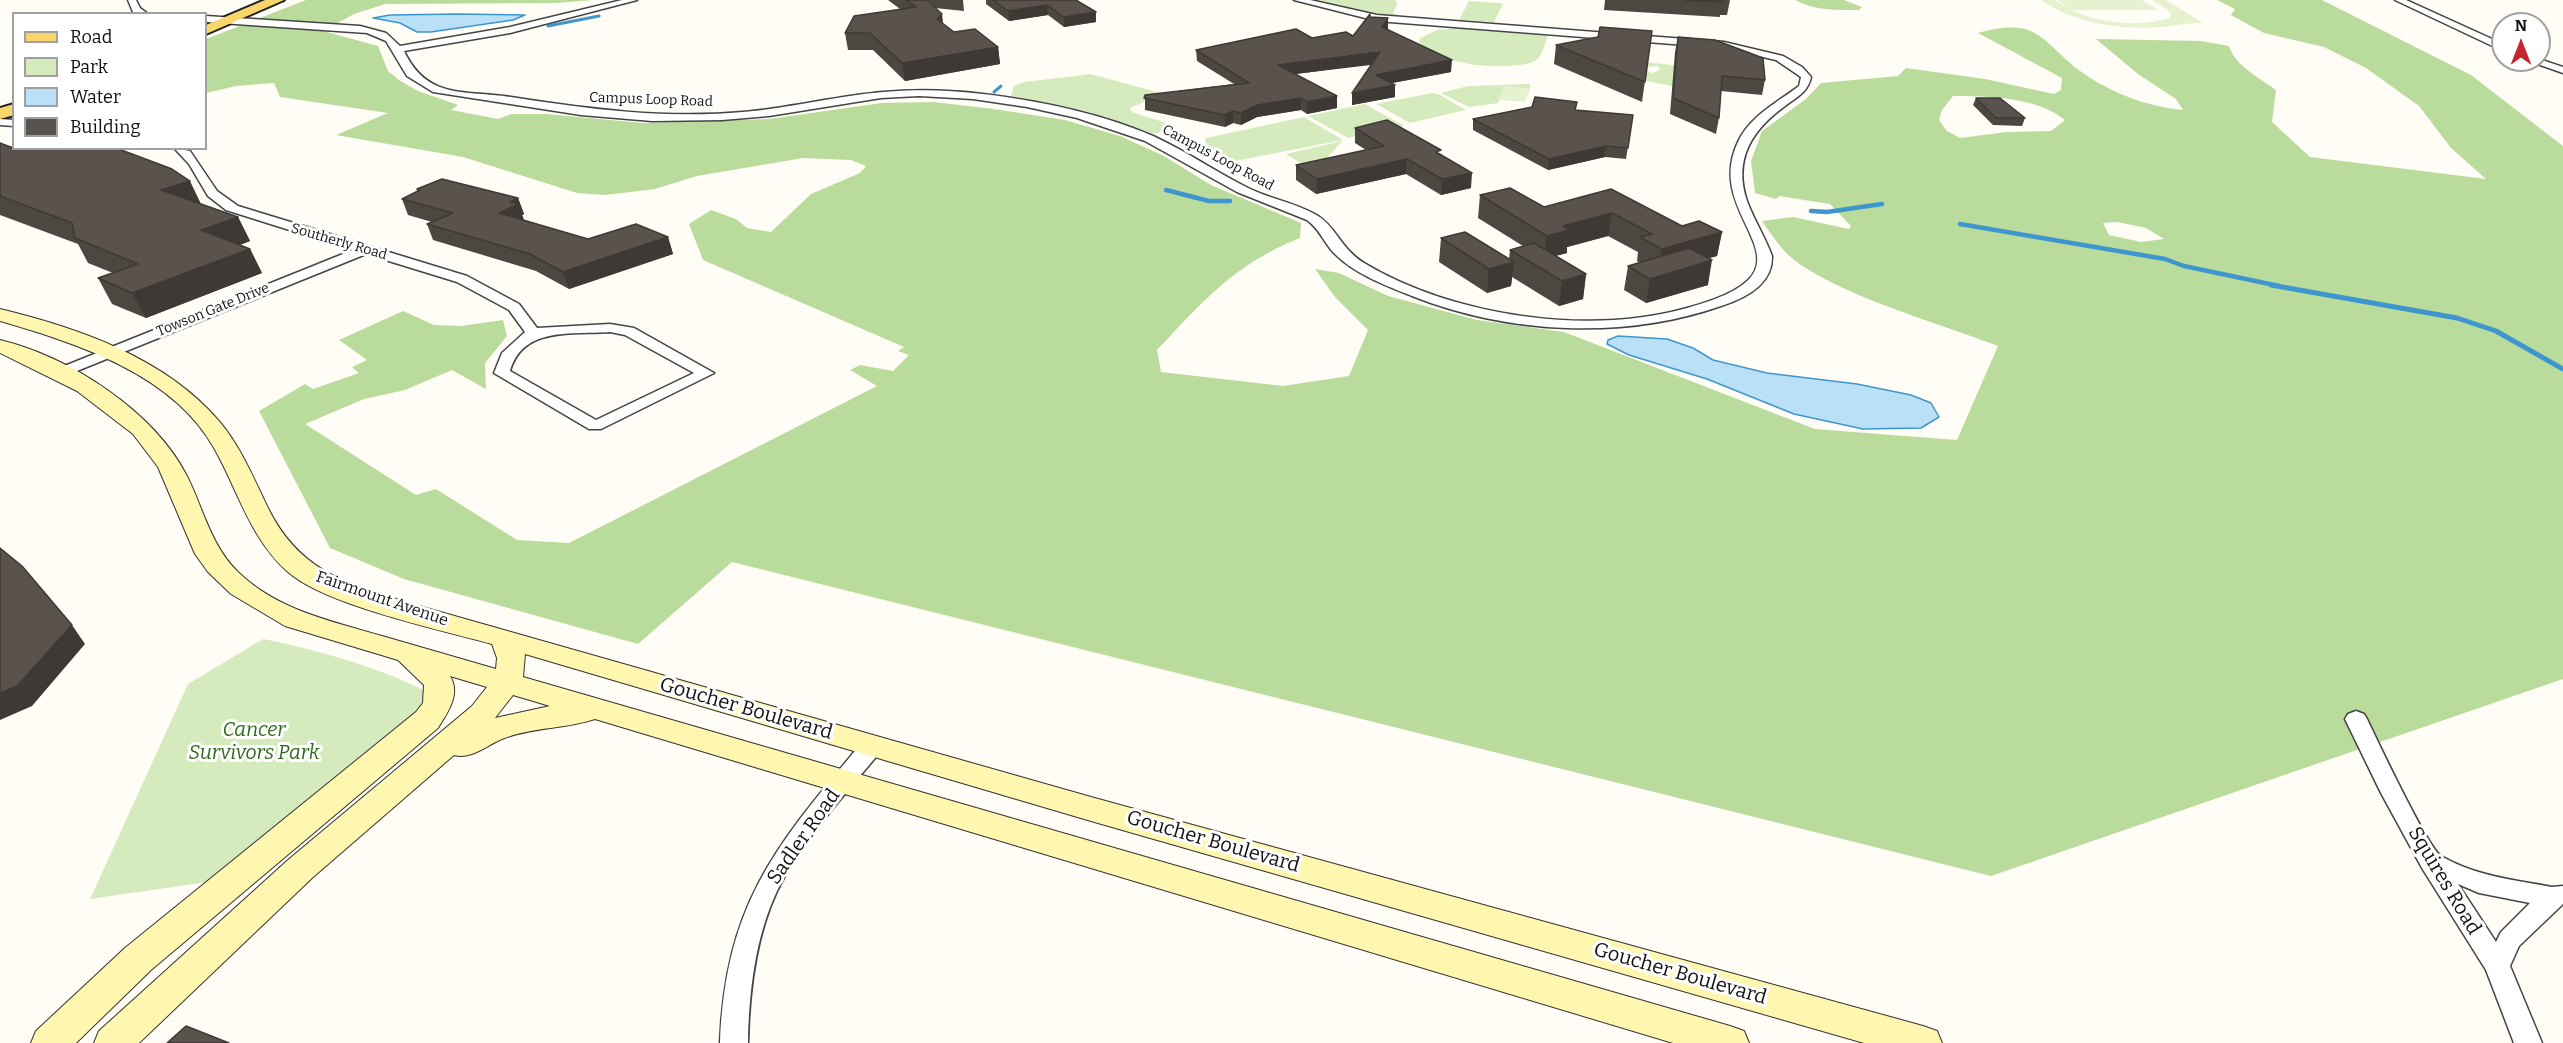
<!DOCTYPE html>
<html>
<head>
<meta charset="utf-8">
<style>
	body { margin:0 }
	#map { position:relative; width:2563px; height:1043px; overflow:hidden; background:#fffdf5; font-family:Bitter,serif }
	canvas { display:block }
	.legend { position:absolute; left:12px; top:12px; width:195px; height:138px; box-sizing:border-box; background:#fff; border:2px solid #a0a0a0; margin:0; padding:8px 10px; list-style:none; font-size:18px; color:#111 }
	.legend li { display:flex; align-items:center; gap:12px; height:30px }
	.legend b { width:30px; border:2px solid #a0a0a0 }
	.north { position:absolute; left:2491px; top:12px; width:60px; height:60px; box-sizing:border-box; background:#fff; border:2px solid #a0a0a0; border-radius:50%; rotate:0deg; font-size:16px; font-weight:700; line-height:24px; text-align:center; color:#111 }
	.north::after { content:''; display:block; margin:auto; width:21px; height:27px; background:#c4262e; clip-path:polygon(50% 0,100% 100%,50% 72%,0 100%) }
</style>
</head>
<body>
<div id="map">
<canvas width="2563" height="1043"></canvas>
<ul class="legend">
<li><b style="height:8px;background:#f9d66b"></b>Road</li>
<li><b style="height:16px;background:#d5ebbd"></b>Park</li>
<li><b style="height:16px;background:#b9e0f7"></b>Water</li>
<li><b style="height:16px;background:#5a524d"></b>Building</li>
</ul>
<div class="north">N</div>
</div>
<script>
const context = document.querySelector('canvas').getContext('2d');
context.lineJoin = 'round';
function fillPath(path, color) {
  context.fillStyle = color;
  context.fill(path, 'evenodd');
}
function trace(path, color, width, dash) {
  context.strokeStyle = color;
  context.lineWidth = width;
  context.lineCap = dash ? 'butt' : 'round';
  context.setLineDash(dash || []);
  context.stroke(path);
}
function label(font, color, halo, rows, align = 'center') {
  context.font = font + ' Bitter,serif';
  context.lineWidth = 6;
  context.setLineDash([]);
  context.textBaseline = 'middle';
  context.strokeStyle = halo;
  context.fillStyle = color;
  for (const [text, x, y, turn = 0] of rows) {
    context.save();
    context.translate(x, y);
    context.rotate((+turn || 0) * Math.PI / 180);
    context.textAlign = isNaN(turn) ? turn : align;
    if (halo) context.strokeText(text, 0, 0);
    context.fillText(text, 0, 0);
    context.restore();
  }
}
fillPath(new Path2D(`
	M1304,0h92l1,5 -4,8 5,3 -27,-1z
	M1469,1l31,2 3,1 -9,18 -35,-2z
	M1458,28l88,8h2c-3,7 -6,21 -13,25 -7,4 -19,4 -27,5 -33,1 -62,-3 -89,-23l1,-5 17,-8z
	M1645,62l54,6 -24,19 -32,-7 1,-10 9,3 7,-3 -2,-4 -12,1z
	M1091,74l69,19 6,6 -20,2 -16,7 2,4 44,14 -21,8 -70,-23 -74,-15 3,-10 10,-4z
	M1530,84v5l-26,-3 -6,17 -29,4 -28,-14 27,-7z
	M1432,93l6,1 28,16 -56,13 -34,-19z
	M1365,104l39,22 -56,12 -40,-22z
	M1304,117l39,23 -108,21 -11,-3 -19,-16 1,-4z
	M1342,141l-27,31 -29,-18z
	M263,639c47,9 127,31 167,55l-8,17 -208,170 -124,18 98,-215z`), '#d5ebbd');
fillPath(new Path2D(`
	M306,0h288l-39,3 -170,1 -31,10 -31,17 55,15 10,25 11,9 19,11 40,14 -7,5 47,9 13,-5h35l97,9 126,-4 113,-16 51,-1 61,7 71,11 55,16 44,20 47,29 90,38 -1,15c-64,25 -97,63 -143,112l4,22 122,14 66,-10 19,-46 -33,-33 -20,-28 24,4 49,23 89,24 87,12 251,97 142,11 41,-94c-60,-23 -144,-46 -197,-81 -17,-11 -28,-28 -39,-44l31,-4 56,12 2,-3 -21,-22 -51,-8 -3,3 -21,-6 -4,-32 11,-30 44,-32 15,-16 77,-7 8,-8 79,11 69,15 7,-4 1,-12 -84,-45c15,-5 40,-9 55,-1 17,9 31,28 47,39 29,21 67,36 103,39l-7,-11 -38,-25 -42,-35 105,2 28,5c6,20 31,32 47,44l-4,32 38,35 176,22 -35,-31 -32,-42 -53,-38 -42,-21 -60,-14 -33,-18 4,-6 -18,-9h105l149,75 92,71v533l-572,197 -1259,-314 -94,82 -234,-65 -74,-31 -71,-137 46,-27 8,5 46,-16 -7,-6 15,-7 -28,-20 64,-29 31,14 27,1 42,-6 4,16 -22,27 1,26 -34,-19 -47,20 -41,9 -59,25 111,71 20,-6 81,51 52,3 308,-157 -27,-16 10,-5 33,6 16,-16 -11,-4 6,-4 -201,-87 -14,-36 22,-14 25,9 11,9 24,4 40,-38 49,-21 6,-7 -15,-6 -48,-2 -106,18 -42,13 -50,6 -28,-2 -114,-36 -127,-22 52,-22 -108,-16 -6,-14 -38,3 -30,7v-54zM1953,96c35,0 84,1 112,24l-14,11 -44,1 -47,6 -13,-7 -8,-11 3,-10zM2117,222l29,6 18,11 -23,3 -32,-7 -6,-12z
	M1795,0h49l18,7 -3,3c-22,0 -44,1 -64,-10z`), '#b9dc9c');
fillPath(new Path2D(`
	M2041,0h14l15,9 -12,-9h84l17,10h-88c27,13 69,18 98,8l2,-3 -3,-5 -16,-10h14l37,23c-14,0 -27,2 -41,4 -40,3 -87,-3 -121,-27z
	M1504,86l26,3 -5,13 -26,-2z`), '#e6f2cf');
const water = new Path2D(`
	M458,14l67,1 -12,5 -82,12h-14l-17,-9 -27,-5 17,-3z
	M1618,336l49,3 26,9 20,12 54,13 90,11 54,11 20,8 8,14 -18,11 -58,1 -69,-15 -87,-35 -78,-24 -22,-11 1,-4z`);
fillPath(water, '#b9e0f7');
trace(water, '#3f96cf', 1.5);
trace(new Path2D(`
	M548,26l51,-10
	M994,92l7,-6`), '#3f96cf', 3);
trace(new Path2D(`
	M1166,190l43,11h21
	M1811,211l16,1 55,-8
	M1960,224l205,35 19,7 95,20`), '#3f96cf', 4.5);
trace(new Path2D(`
	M2271,285l186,33 39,13 67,38`), '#3f96cf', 5);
const street = new Path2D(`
	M128,0h8l4,8 8,6 -15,-2z
	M622,0h15l-127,33 -106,18c23,49 61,39 107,46 77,12 153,22 232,15 47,-4 93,-16 140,-20 34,-3 67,-2 100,2 57,7 117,19 170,42 33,15 63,36 95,52 22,11 49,15 70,28 19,12 22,32 46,47 88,53 224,73 323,45 147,-40 12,-85 51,-166 12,-26 40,-40 61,-56l2,-9 -25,-17 -52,-12 -347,-27 -83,-21h16l67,15 347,27 59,14 19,11 9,10c-3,15 -14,20 -26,29 -33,24 -52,53 -38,95 7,19 18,36 25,55 1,28 -26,42 -51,50 -97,34 -213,28 -309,-10 -25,-10 -57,-22 -76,-41 -12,-11 -15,-25 -29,-35l-70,-28 -92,-51 -68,-23 -50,-11 -54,-8 -54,-3 -38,2 -112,18 -47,4 -70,1 -71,-6 -148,-23 -26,-16 -21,-35 -19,-8 -161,-11v-6l154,10 26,7 14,13 110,-19z
	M2395,0h11l97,44v7z
	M2539,59l24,8v6l-37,-13z
	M0,119l14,1v6l-14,-1z
	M174,148l16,3 27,40 21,15 229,70 52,28 18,24 73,-4 24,4 80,45 -113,56h-12l-95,-56 8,-20 23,-21 -16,-22 -52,-28 -91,-28 -299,121h-10l-3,-3 3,-3 296,-119 -127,-40 -18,-14 -19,-32zM610,332l15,3 69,38 -98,47 -86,-49c13,-45 62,-36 100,-39z
	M2356,711l8,3 3,5c10,21 61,129 74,137 34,20 74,24 111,31l11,-1v18l-44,42 -9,20 32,77h-28l-28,-73 -64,-102 -41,-75 -36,-74 3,-5zM2458,884l21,9 51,10 -29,29 -5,10z
	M872,738l8,2 3,6 -3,6c-36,44 -78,88 -103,139 -22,47 -28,101 -29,152h-28c6,-143 58,-199 144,-303z`);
const secondary = new Path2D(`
	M0,309c79,19 165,49 219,112 22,26 35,58 49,87 34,69 88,78 155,99l668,190 832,229 14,5 5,12h-78l-773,-222 -566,-167 -2,23 1207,349 14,5 5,12h-76l-1078,-324c-30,10 -63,8 -93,20 -15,6 -31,21 -48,16l-142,123 -173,165h-45l5,-12 189,-171 184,-154 15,-19 -37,-11c11,18 -2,36 -12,52l-287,242 -75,73h-45l5,-12 89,-83 291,-236 7,-9 1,-18 -26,-25 -113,-34 -54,-32 -23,-22 -13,-18 -37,-87 -25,-33 -56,-43 -77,-38v-13c70,17 154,71 187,136 16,32 24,70 51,96 39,38 93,49 144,64 38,11 76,22 114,33l1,-11 -5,-14c-51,-14 -167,-39 -204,-72 -38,-33 -50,-82 -74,-124 -41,-74 -138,-105 -214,-127zM513,695l37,11 -55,12z`);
const primary = new Path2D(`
	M265,0h19l-78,34v-9z
	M14,104v11l-14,4v-11z`);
trace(street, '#444', 3);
trace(secondary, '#333', 2);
trace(primary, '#222', 4);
fillPath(street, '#fff');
fillPath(secondary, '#fff6b0');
fillPath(primary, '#f9d66b');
fillPath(new Path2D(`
	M888,0h75l1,11 -29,-3 8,16 11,8 44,15 2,17 -95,17 -32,-31h-25l-3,-17 55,-24z
	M986,0h90l20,22 -32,5 -16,-12 -39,6 -23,-17z
	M1605,0h125l-3,15h-7v2l-116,-7z
	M1370,17l18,12 -1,1 64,42 -59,11 3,14 -43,8v-12l20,-29 -76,10 41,34 -30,6 -6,-4 -44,7 -16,8 -8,-2 -8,4 -80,-17v-15l89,-11 -37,-23 -1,-11 116,-12 41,-2z
	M1652,31l-10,71 -88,-38 2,-19z
	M1678,37l87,43 -3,15 -41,-4 -2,27 -3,16 -46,-20 5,-62z
	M1976,98l49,20 -3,8 -29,-1 -20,-20z
	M1576,110l57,5 -7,44 -21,-2 -57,13 -75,-40v-11z
	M1355,128l86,26 30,34 -30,7 -35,-21 -90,20 -20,-14v-15l70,-15 -11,-7z
	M0,143l201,61 37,13 12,24 -10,4 10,4 12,24 -116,45 -34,-14 -14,-26 15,-5 -25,-10 -10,-19 -78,-29z
	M417,189l101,9 6,16 -2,1 2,5 64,19 80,-2 5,17 -104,35 -33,-18 -103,-31 -6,-16 5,-2 -24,-7 -6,-16 15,-8z
	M1611,189l71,37 40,6 -5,24 -9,2v27l-62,18 -22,-13 4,-24 12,-3 -3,-2 1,-9 -30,-16 -41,11v6l-12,3 31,18 -3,25 -24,7 -47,-29 -1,9 -24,7 -48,-31 2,-24 68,21 1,-9 13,-4 -45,-28 2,-23 64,12z`), '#4d4742');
fillPath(new Path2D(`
	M1047,5l1,10 -39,6 -1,-10z
	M1096,12v10l-32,5v-10z
	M942,14l2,17 -7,-12z
	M1388,18v11l-6,9v-11z
	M998,47l2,17 -95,17 -3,-18z
	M1380,52l-1,12 -101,12v-11z
	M1452,60l-1,12 -75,14v-11z
	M1395,85v12l-43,8v-12z
	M1337,96v12l-30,6v-12z
	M1301,98v12l-44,7 -16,8v-12l16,-8z
	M1233,111v12l-8,4v-12z
	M1606,146l-1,11 -57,13 1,-11z
	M1407,159l-1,15 -90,20 1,-15z
	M1472,173l-1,15 -30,7 1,-16z
	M190,181l11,23 -40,-14z
	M518,198l6,16 -2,1 2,5 -25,-7 11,-11z
	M1612,213l-4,23 -41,11v6l-23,6 3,-23 16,-10z
	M238,217l12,24 -38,14 -11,-25z
	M1722,232l-5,24 -59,17 4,-24z
	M668,237l5,17 -104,35 -6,-17z
	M250,249l12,24 -116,45 -14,-25z
	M1712,260l-4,25 -62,18 4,-24z
	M1514,262l-3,24 -24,7 2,-24z
	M1586,274l-3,25 -24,7 3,-25z
	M72,625l13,19 -53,62 -32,14v-27z`), '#3f3936');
const building = new Path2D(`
	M906,0h21l15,14 -5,5 17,13 21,-3 23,18 -96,16 -32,-30h-25l9,-17 62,-9z
	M993,0h83l20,12 -32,5 -17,-12 -39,6z
	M1684,0h38v2z
	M1370,14v3l18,1 -6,9 70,33 -76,15 19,10 -43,8 28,-41 -102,13 59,31 -30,6 -6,-4 -44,7 -16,8 -8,-2 -8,4 -81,-17 1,-3 104,-12 -53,-33 100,-21 16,9 34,-6 7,4z
	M1600,27l52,4 -7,51 -89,-37 42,-8z
	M1678,37l37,3 48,18 2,22 -43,-4 -3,42 -46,-20z
	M1535,97l42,5 -2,8 58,5 -5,33 -22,-2 -57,13 -76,-40 59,-12z
	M1976,98h24l25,20h-29z
	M1387,120l54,30 -5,2 36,21 -30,6 -35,-20 -90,20 -21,-14 88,-19 -29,-18z
	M0,143l15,6 101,-1 56,21 18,12 -29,9 77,27 -37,13 49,19 -118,44 -34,-15 40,-14 -63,-26 -3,-15 -72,-27z
	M442,179l76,19 -8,4 9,2 -20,9 89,26 48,-15 32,13 -105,35 -33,-18 -103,-30 26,-11 -51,-14 18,-9 -3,-1z
	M1510,188l34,19 67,-18 71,37 17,-5 23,11 -60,17 -22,-12 12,-3 -40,-21 -49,13 7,4 -23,6 -67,-41z
	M1465,232l49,30 -25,7 -48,-31z
	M1534,243l52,31 -24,7 -52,-31z
	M1689,248l23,12 -62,19 -22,-13z
	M0,548l22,18 50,59 -55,61 -17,7z
	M186,1026l43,17h-62z`);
fillPath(building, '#5a524d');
trace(building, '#3f3936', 1.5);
label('14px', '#111', '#fff', [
	["Campus Loop Road",651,100,2],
	["Campus Loop Road",1218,158,28],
	["Southerly Road",339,242,16],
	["Towson Gate Drive",213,310,-22]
]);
label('16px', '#111', '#fff', [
	["Fairmount Avenue",382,599,19]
]);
label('20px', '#111', '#fff', [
	["Goucher Boulevard",746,709,16],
	["Sadler Road",804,837,-55],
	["Goucher Boulevard",1213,842,16],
	["Squires Road",2444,881,59],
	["Goucher Boulevard",1680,974,16]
]);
label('italic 20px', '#2f6b1f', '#fff', [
	["Cancer",254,730],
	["Survivors Park",254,753]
]);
</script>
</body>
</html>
